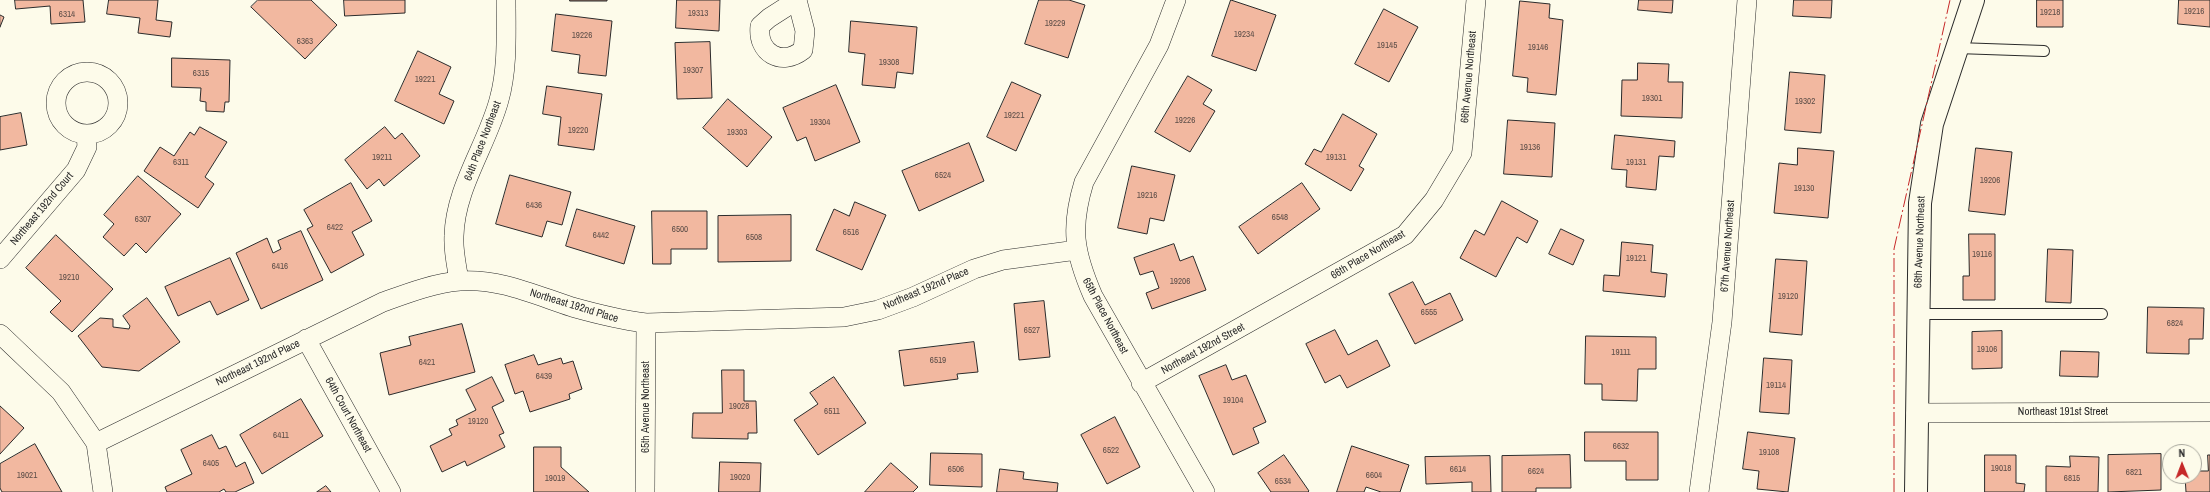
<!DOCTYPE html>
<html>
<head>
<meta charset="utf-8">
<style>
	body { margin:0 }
	#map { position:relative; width:2210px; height:492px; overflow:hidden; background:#fdfbea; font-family:"Archivo Narrow",sans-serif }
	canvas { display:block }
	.north { position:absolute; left:2162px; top:444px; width:40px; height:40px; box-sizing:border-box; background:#fdfbea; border:1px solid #a9a89e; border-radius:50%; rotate:359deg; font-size:11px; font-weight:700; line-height:16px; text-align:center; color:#2b2b2b }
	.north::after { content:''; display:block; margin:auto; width:14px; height:18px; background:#c62828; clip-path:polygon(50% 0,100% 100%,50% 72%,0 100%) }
</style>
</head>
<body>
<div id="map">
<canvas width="2210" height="492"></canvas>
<div class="north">N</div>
</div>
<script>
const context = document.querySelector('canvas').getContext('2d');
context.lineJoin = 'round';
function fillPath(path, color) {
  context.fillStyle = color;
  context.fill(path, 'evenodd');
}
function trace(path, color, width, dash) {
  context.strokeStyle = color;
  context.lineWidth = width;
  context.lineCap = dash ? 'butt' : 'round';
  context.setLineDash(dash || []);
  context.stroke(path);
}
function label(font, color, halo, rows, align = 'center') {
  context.font = font + ' "Archivo Narrow",sans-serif';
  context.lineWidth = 3;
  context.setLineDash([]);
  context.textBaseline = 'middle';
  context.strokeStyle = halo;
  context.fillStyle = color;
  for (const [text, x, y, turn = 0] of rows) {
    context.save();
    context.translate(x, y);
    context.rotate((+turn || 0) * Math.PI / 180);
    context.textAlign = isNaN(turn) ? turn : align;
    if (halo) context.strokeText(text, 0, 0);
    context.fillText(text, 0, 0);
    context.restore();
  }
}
const building = new Path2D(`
	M15,0h68l2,22 -34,2 -1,-18 -34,3z
	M109,0h49l-2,20 16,2 -2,15 -32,-4 2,-15 -33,-4z
	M258,0h53l26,25 -32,34 -54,-52z
	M344,0h61v13l-60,3z
	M570,0h37v1h-37z
	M677,0h43l-1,31 -43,-3z
	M1039,0h30l16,5 -17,53 -43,-14z
	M1231,0l45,15 -20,56 -44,-15z
	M1639,0h34l-1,13 -34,-3z
	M1794,0h38l-1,18 -38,-2z
	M2037,0h26v27h-26z
	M2179,0h31v27l-32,-3z
	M1520,1l30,3 -1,14 14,2 -7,75 -29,-3 1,-14 -15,-2z
	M1384,9l34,18 -29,55 -34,-18z
	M556,14l56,7 -6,55 -28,-3 2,-18 -28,-4z
	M0,15l4,2 -4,10z
	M851,21l66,6 -4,47 -16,-2 -2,16 -33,-3 3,-31 -16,-2z
	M710,42l2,56 -35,1 -2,-56z
	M418,51l33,16 -12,27 15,7 -10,23 -49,-23z
	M172,58l58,2 -1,42h-4l-1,10 -18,-1v-9l-6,-1 1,-13 -29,-1z
	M1638,63l31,1 -1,18h15l-1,36 -61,-2 1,-36h15z
	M1790,72l35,3 -4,58 -36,-3z
	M1188,76l24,14 -9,14 12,7 -25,41 -35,-20z
	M1012,82l29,13 -25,56 -29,-14z
	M836,85l24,57 -45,19 -9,-24 -9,4 -14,-33z
	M547,86l55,8 -8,56 -36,-5 3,-28 -18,-3z
	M728,99l44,38 -25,30 -44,-39z
	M21,113l6,32 -27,5v-33z
	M1343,114l34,20 -18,32 5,3 -13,22 -46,-27 9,-15 7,3z
	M1508,120l47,3 -3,54 -48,-3z
	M200,127l27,15 -22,35 9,7 -16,24 -54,-37 16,-24 14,9 16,-24 4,3z
	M385,127l10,12 7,-6 18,23 -36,30 -5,-7 -12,10 -22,-29z
	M1615,135l60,6 -1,16 -15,-1 -3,34 -30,-3 1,-17 -15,-1z
	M969,143l15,38 -65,30 -17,-40z
	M1798,148l36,3 -6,67 -54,-5 5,-50 18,2z
	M1976,148l36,4 -7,63 -36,-4z
	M1132,166l43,9 -11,46 -14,-3 -3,16 -29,-6z
	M510,175l61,17 -9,33 -15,-4 -5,16 -46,-13z
	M138,176l43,38 -35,39 -10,-10 -12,13 -21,-19 11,-13 -10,-9z
	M351,183l21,38 -20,11 12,23 -33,18 -24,-44 6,-3 -9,-16z
	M1302,183l18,26 -62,45 -19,-27z
	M1502,201l36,20 -11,22 -10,-6 -21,40 -36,-19 15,-28 9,5z
	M855,202l31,13 -24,55 -46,-20 18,-41 15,7z
	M577,209l58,17 -11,38 -58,-18z
	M652,211h55v38h-36v15h-18z
	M791,215v46l-73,1v-46z
	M1561,229l23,11 -11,25 -24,-11z
	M301,231l22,49 -62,29 -25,-56 31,-15 6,15 8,-4 -3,-8z
	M1969,234h26v66h-32v-24h6z
	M56,235l57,54 -41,43 -22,-20 11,-11 -35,-33z
	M1622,242l31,3 -2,27 16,2 -2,23 -62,-6 1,-16 15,1z
	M1174,244l6,17 13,-5 13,34 -54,19 -6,-16 13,-5 -6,-17 -13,4 -6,-17z
	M2048,249l25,1 -2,53 -25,-1z
	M230,258l19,42 -32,15 -7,-14 -32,15 -13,-29z
	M1776,259l31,2 -5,74 -32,-3z
	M1413,282l12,23 25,-12 13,27 -48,24 -26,-50z
	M147,298l33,44 -41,29 -37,-4 -24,-31 22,-18 13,1v8l16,2 1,-3 -7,-10z
	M1044,301l6,56 -31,3 -5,-56z
	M2148,307l56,1 -1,31h-14v15l-42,-1z
	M462,324l13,48 -86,23 -9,-42 31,-8 -2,-8z
	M1335,330l13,25 29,-15 13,26 -43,22 -7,-13 -15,8 -19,-39z
	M2002,331v37l-30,1v-37z
	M1586,336l70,1v32h-18l-1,32 -35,-1v-16h-17z
	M974,342l4,30 -21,2 1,5 -54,7 -5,-35z
	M2061,351l38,1 -1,25 -38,-1z
	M534,355l4,10 23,-7 2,6 10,-3 9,28 -13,5 1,5 -40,13 -7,-21 -8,3 -10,-29z
	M1764,358l28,2 -3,54 -29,-2z
	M1226,365l6,15 14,-5 20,47 -13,6 6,15 -26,12 -34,-79z
	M722,370h22v31h12l1,32h-9v6l-56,-1 1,-25h29z
	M492,377l12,24 -12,6 12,26 -5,2 6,12 -38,19 -2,-5 -23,11 -12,-26 22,-11 -3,-6 9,-4 -2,-5 20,-10 -10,-20z
	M834,377l32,46 -48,32 -24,-35 24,-16 -8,-11z
	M301,399l22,37 -61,38 -22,-39z
	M0,406l24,22 -24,26z
	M1115,417l25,50 -33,17 -26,-49z
	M1585,432h73v48h-32v-19h-41z
	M1748,432l47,6 -7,54 -31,-3 2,-18 -16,-2z
	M212,435l7,14 7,-3 10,21 9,-5 9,21 -19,9h-9l-2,-3 -5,3h-52l-2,-5 27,-13 -11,-24z
	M35,444l27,48h-60l-2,-4v-24z
	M1352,446l57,19 -9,27h-19l-15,-5 -2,5h-27z
	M534,447h27v20l28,25h-55z
	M931,453l51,1v33l-52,-2z
	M2161,454v36l-53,2v-37z
	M1284,455l25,36 -1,1h-37l-13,-19z
	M1570,455l1,33h-35v4h-34v-36z
	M1985,455h31v28l9,1 -1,8h-39z
	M2208,455h2v37h-24l-1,-16h9v-5h14z
	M1490,456l1,36h-19v-10l-46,2 -1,-27z
	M2070,456l29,1 -1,35h-52v-26l24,1z
	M720,462l41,1 -1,29h-41z
	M891,463l27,24 -5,5h-48z
	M1000,469l24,3 -1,7 35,4 -1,9h-60z
	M326,486l5,6h-14z`);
fillPath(building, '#f2b8a0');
trace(building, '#2b2b2b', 1);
const lane = new Path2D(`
	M1957,48l87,3
	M1918,314h184`);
const street = new Path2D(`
	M797,0l-28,18 -9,8c-3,27 21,41 43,24l2,-19 -8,-31
	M1176,0l-17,45 -75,137c-14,46 -10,70 9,114l112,196
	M56 103a31 31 0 1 1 62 0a31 31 0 1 1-62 0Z
	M0,259l76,-89 11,-23 -1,-13
	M459,281c-2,-14 -6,-30 -5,-45 1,-48 33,-91 45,-136 9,-32 7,-67 7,-100
	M0,334l61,58 35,51 7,49
	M306,339l85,153
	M1141,383l264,-148 29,-35 28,-47 14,-153
	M1916,413l294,-1
	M96,443l287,-141c25,-9 51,-19 77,-21 39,-3 75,14 112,26 25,7 49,13 74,16l198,-6 34,-7 35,-13 61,-28 29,-9 74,-10
	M645,492l1,-169
	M1699,492l23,-170 25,-322`);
const secondary = new Path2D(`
	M1916,492l4,-289 12,-79 41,-124`);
trace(lane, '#2b2b2b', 12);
trace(street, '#2b2b2b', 20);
trace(secondary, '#2b2b2b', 24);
trace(lane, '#fdfbea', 10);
trace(street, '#fdfbea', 19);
trace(secondary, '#fdfbea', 22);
trace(new Path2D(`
	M1894,492v-243l56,-249`), '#c62828', 1, [14, 3, 2, 3]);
label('9px', '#5d4e48', null, [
	["19216",2194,12],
	["19218",2050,13],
	["19313",698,14],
	["6314",67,15],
	["19229",1055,24],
	["19234",1244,35],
	["19226",582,36],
	["6363",305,42],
	["19145",1387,46],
	["19146",1538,48],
	["19308",889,63],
	["19307",693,71],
	["6315",201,74],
	["19221",425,80],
	["19301",1652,99],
	["19302",1805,102],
	["19221",1014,116],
	["19226",1185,121],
	["19304",820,123],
	["19220",578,131],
	["19303",737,133],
	["19136",1530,148],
	["19211",382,158],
	["19131",1336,158],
	["6311",181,163],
	["19131",1636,163],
	["6524",943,176],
	["19206",1990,181],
	["19130",1804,189],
	["19216",1147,196],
	["6436",534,206],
	["6548",1280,218],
	["6307",143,220],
	["6422",335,228],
	["6500",680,230],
	["6516",851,233],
	["6442",601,236],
	["6508",754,238],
	["19116",1982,255],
	["19121",1636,259],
	["6416",280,267],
	["19210",69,278],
	["19206",1180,282],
	["19120",1788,297],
	["6555",1429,313],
	["6824",2175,324],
	["6527",1032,331],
	["19106",1987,350],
	["19111",1621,353],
	["6519",938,361],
	["6421",427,363],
	["6439",544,377],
	["19114",1776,386],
	["19104",1233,401],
	["19028",739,407],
	["6511",832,412],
	["19120",478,422],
	["6411",281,436],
	["6632",1621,447],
	["6522",1111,451],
	["19108",1769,453],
	["6405",211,464],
	["19018",2001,469],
	["6506",956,470],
	["6614",1458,470],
	["6624",1536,472],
	["6821",2134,473],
	["19021",27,476],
	["6604",1374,476],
	["19020",740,478],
	["19019",555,479],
	["6815",2072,479],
	["6534",1283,482]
]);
label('11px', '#2b2b2b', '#fdfbea', [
	["66th Avenue Northeast",1469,77,-85],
	["64th Place Northeast",483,141,-69],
	["Northeast 192nd Court",42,209,-50],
	["68th Avenue Northeast",1920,242,-88],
	["67th Avenue Northeast",1728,246,-86],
	["66th Place Northeast",1368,255,-31],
	["Northeast 192nd Place",926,289,-23],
	["Northeast 192nd Place",574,306,17],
	["65th Place Northeast",1105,316,62],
	["Northeast 192nd Street",1203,349,-29],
	["Northeast 192nd Place",258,363,-26],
	["65th Avenue Northeast",646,407,-90],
	["Northeast 191st Street",2063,412],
	["64th Court Northeast",348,415,61]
]);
</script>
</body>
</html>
